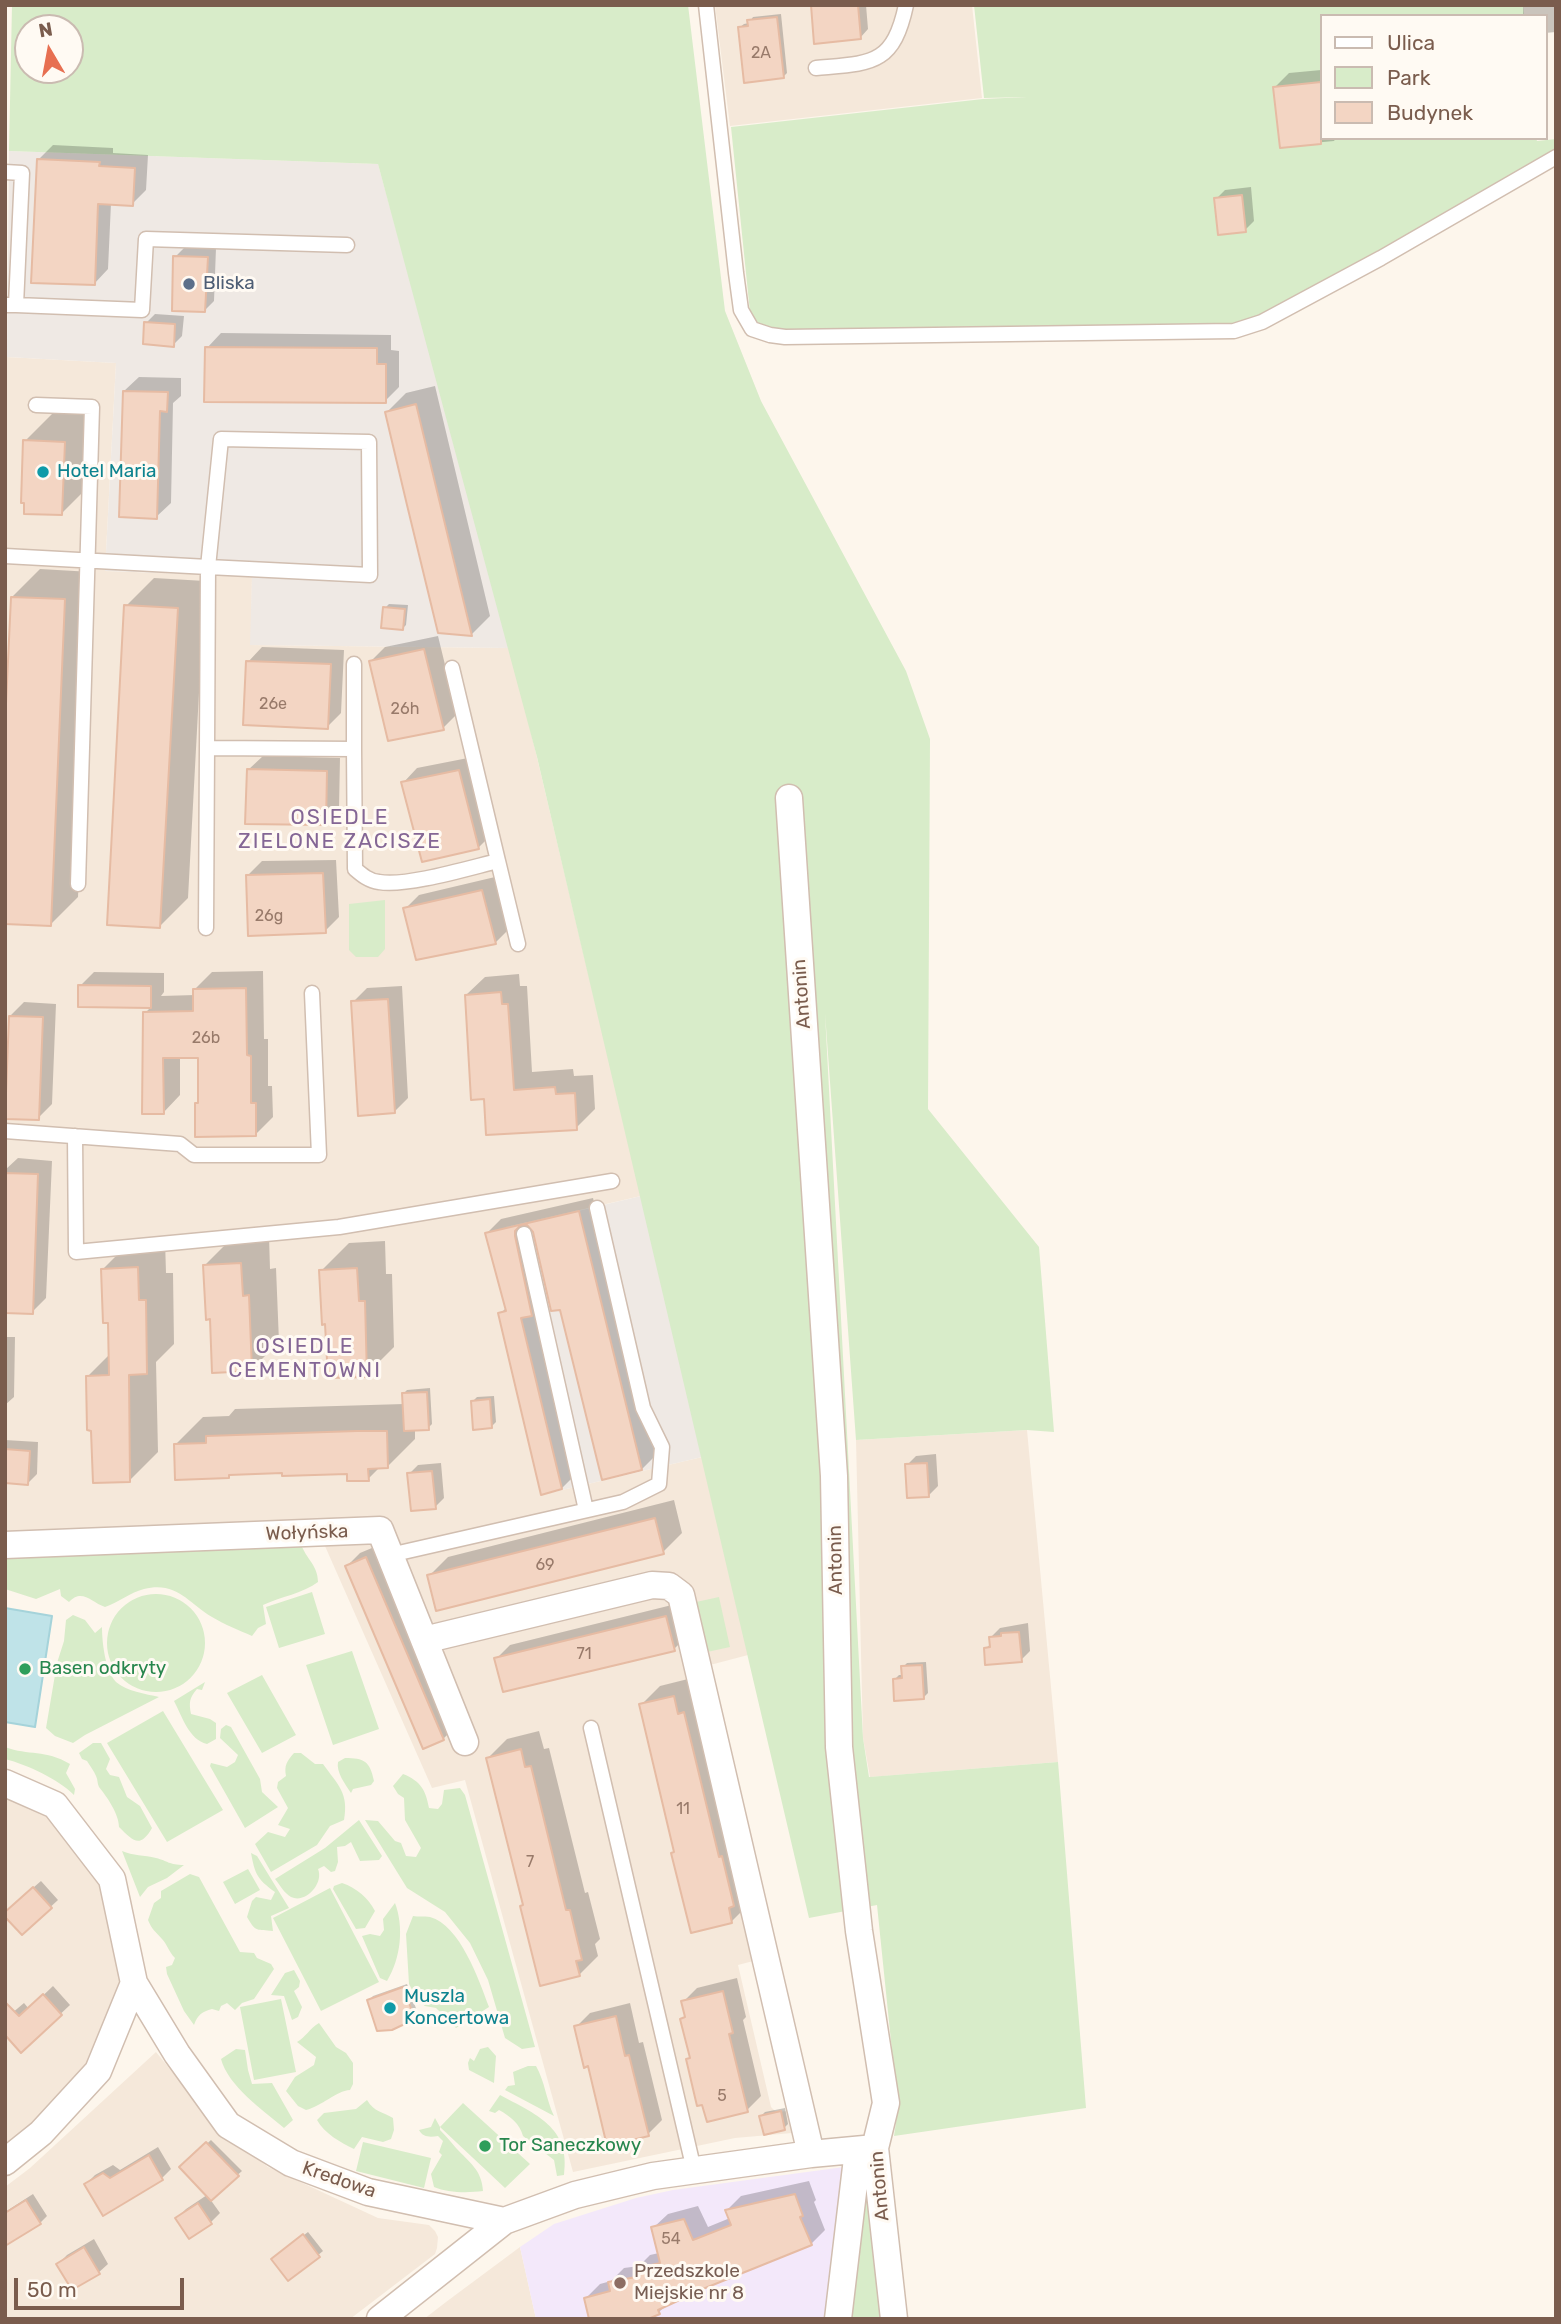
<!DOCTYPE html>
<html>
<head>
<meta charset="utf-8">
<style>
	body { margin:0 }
	#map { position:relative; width:1561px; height:2324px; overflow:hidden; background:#fdf6ec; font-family:Rubik,sans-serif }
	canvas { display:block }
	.frame { position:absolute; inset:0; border:7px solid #7a5c4d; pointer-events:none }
	.legend { position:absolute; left:1320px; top:14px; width:228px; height:126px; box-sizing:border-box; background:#fffaf3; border:2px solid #cabbb1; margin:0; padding:9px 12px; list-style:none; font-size:21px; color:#7a5c4d }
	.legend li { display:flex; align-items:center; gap:14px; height:35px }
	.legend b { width:35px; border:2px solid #cabbb1 }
	.north { position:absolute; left:14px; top:14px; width:70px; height:70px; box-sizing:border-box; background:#fffaf3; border:2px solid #cabbb1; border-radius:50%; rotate:350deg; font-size:19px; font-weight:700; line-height:28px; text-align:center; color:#7a5c4d }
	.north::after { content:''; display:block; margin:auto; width:24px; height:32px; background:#e76f51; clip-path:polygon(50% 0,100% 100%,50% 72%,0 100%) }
	.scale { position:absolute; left:14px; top:2278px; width:170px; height:32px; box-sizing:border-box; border:4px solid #7a5c4d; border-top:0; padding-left:9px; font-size:21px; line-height:24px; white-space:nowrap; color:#7a5c4d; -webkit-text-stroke:5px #fffaf3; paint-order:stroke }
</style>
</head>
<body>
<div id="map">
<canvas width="1561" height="2324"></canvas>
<div class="frame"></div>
<ul class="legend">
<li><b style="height:9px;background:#fff"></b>Ulica</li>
<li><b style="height:19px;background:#d8ecc9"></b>Park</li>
<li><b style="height:19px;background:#f3d5c3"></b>Budynek</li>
</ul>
<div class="north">N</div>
<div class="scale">50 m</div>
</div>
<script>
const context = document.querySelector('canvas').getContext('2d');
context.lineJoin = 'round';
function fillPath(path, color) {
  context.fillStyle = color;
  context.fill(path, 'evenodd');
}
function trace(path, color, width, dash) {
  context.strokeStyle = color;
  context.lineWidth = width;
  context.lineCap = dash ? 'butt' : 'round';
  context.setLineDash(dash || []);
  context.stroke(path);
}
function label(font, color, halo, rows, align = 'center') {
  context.font = font + ' Rubik,sans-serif';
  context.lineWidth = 6;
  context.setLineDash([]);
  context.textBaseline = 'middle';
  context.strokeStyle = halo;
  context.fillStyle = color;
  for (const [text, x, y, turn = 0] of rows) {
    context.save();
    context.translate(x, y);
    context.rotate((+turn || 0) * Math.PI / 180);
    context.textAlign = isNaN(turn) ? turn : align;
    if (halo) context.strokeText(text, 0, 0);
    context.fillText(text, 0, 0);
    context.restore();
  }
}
fillPath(new Path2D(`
	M715,5h257l10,93 -252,28z
	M7,357l109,6 -11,208 147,5 -1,69 260,3 130,548 -135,31v84l35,184 161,-38 46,198 -57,15 70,289 -23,6 33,142 5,5 11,-1 3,2 2,20 -57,5 -162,34 -108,-392 -33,8 -115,-260 -312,9z
	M1027,1430l31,332 -188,15 -7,-39 -7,-298z
	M5,1790l43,24 51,59 23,95 -6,42 -31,64 -80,76z
	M156,2052l62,76 50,39 110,51 51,7 6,6 3,6 -1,11 -2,6 -85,65h-345v-132l25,-19z
	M520,2247l16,72h-112l22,-17z`), '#f5e8da');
fillPath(new Path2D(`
	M9,151l369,13 133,484 -261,-3 2,-69 -147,-5 11,-208 -109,-6z
	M641,1196l61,261 -161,38 -43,-181 8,-3 -21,-78z`), '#efe9e4');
fillPath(new Path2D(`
	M844,2167l-18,152h-290l-16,-72 34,-23 82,-26 37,-8z`), '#f3e8fa');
fillPath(new Path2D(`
	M12,5h676l37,306 36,90 145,270 24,68 -2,370 111,138 15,185 -27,-2 -171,10 -31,-427 38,725 6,39 189,-15 28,346 -192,28 4,-27 -21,-204 -68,13 -272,-1161 -159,-593 -369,-13zM28,28h42v42h-42z
	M974,5h549l1,11h-203v122h215l1,3 19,-2v13l-26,12 -171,99 -107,56 -17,7 -458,5 -18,-7 -9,-12 -19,-185 252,-28 44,-2 -43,1z
	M385,900v49l-7,8h-22l-7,-7v-46z
	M301,1544c5,15 17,21 17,38 -14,11 -38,15 -55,23l3,19 -8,4 -6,8c-13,-6 -27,-11 -40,-19 -24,-14 -35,-36 -68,-28 -15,4 -25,13 -39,18 -14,-5 -23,-19 -36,-5l-8,-6 -1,-7 -24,10 -31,-10v-35z
	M312,1592l13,42 -46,14 -13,-41z
	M107 1643a49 49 0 1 1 98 0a49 49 0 1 1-98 0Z
	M719,1597l11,50 -32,7 -11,-50z
	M73,1615l12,5 10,13 7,-6c0,15 3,43 14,55 10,9 30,12 43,15l-74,38 -12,8 -18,-7 -9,-8 11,-65 7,-22 2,-21z
	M352,1651l27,78 -46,16 -27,-80z
	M262,1675l34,60 -34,18 -35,-60z
	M205,1682l-3,8 -5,-1c-8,9 -8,14 -6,25l19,5 6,4v16l-9,5c-18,-4 -25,-28 -33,-43z
	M163,1711l60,99 -56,32 -60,-99z
	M226,1725l5,2 29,52 2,13 16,15 -33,21 -35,-62 1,-3 16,4 8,-5 3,-7 -18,-17 1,-9z
	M93,1743h8l9,16 -4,10 4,6 9,2 8,20 13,9 12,22c-12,21 -19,13 -33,-1 0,-13 -12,-30 -20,-40 -2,-4 -1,-7 -3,-11 -2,-5 -6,-10 -9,-15l-5,-2 -3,-6z
	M5,1747c24,9 40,2 65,17l-4,9 9,16 -1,6c-16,-16 -46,-30 -69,-36z
	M294,1753h7l14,11h8c15,21 26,29 21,56l-14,6 -13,19 -46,27 -16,-28 13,-12 17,5 5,-8 -12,-4 10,-17 -11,-20 1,-6 8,-6c-2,-11 1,-15 8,-23z
	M345,1758c19,0 25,3 29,23l-3,4 -18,4 -2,4c-6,-9 -15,-21 -13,-31z
	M403,1774c18,7 23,17 26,34l9,1 4,-5 2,-14 16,-2 5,7 70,252 -13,2 -17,-11 -17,-58 -18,-37 -25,-31 -38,-24 -42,-68 13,1 17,20 6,2 5,13 10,1 5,-9 -16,-28 -1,-22 -6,-4 -5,-8z
	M359,1820l23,36 -3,4 -19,1 -9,-19 -6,4 -8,1 1,15 -3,9 -4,1 -7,-6 -6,3c6,14 -12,35 -27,28 -7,-4 -11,-12 -16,-18l50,-31z
	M122,1851c11,5 22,4 34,7 12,3 13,7 28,7l-17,13 -19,9 -8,10z
	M251,1853l6,3 32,52 -18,8 2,15c-16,-2 -17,2 -26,-14l5,-16 4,-4 15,3 4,-8c-18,-13 -20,-18 -24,-39z
	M248,1869l12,21 -25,14 -12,-22z
	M190,1874l9,3 41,75 14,1 3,5 14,6 3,5 -20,30 -12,4 -7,7 -8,-7 -6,3 -2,5 -7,-2c-10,3 -14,5 -18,16l-10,-14 -17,-37 -1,-7 6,-2 3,-7c-6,-6 -8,-14 -13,-19 -7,-8 -10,-9 -14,-19l6,-17 7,-5v-7z
	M342,1883c15,5 26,15 33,28l-10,17 -9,1 -23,-40 1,-3z
	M330,1888l49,94 -58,29 -48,-93z
	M395,1903c9,24 6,55 -8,78l-7,-3 -18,-42 8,-2 10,2 4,-6 -1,-11z
	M413,1916c5,1 11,0 17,1 30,8 49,63 59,90l-33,21 -20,-20 -11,-2 -7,-5 -9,-17 -3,-50z
	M294,1970l6,11 -1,6 -5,4 8,16 -4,10 -6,3 -8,-24 -13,-1 14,-22z
	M281,1999l15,73 -42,8 -14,-73z
	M319,2023l17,24 10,6 7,10v21l-3,6c-14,1 -28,16 -44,20l-8,-4 -12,-15 9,-14 19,-12 2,-8 -19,-15c9,-5 12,-13 22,-19z
	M488,2047l8,9 -2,27 -25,-13 -1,-7 2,-5 4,3 6,-12z
	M236,2049l9,1 3,20 4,14 20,-1 21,37 -9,8c-21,-18 -56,-42 -63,-69z
	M528,2066h8c9,16 10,33 18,50l-49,-26 3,-4 7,-1 -2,-13z
	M500,2095c35,19 71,32 64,80l-7,1 -3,-16 -31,-24c-3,-12 -13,-20 -24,-26l-4,3 -6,-2z
	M367,2100c7,12 16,12 26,18l1,12 -3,9 -8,3 -21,-5 -8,12c-13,-6 -30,-16 -37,-29l7,-7 32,-4z
	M463,2103l67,61 -25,24 -65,-61v3c6,6 11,12 16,18 13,14 26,22 27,43 -15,2 -35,2 -49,-4l-3,-13 11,-19 -3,-3 4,-11 -5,-5c-7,1 -15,2 -19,-6l12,-3 4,-9 5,9z
	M363,2142l68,16 -7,30 -68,-17z
	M867,2196l5,7 15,116h-40l15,-117z`), '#d8ecc9');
const water = new Path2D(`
	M5,1608l47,8 -17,111 -30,-5z`);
fillPath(water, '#bfe3e8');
trace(water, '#a5d3da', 2);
fillPath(new Path2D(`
	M813,5h53l2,24 -8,9z
	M1523,5h33v27l-11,1v-17h-22z
	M781,14l6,59 -4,4 -44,-49 5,-4 5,-1 4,-6z
	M1321,70v68h15l-2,3 -53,5 -6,-59 14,-14z
	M53,145l60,3v5l35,2 -2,35 -14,14 -21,-1 -3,66 -14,15 -55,-125z
	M1251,187l3,34 -9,9 -29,-31 9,-9z
	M184,248h32l-2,53 -9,9 -30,-53z
	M155,314l29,2 -2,20 -9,9 -27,-22z
	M221,333l170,2v15l8,1v36l-14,14 -178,-53z
	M139,377l42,1v18l-8,7 -2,100 -15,14 -32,-126z
	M435,386l55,230 -19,19 -84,-223 19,-19z
	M53,413l39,2 -3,71 -28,28 -36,-73z
	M40,569l52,3 -14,325 -28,28 -38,-328z
	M154,578l51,3 -17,317 -28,28 -34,-320z
	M389,604l19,1 -2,20 -4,4 -17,-21z
	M438,636l19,78 -14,14 -72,-67 14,-14z
	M262,647l82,3 -3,63 -14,14 -79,-65z
	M263,756l77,2 -1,51 -14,14 -77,-53z
	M473,757l20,76 -14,14 -55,13 -21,-77 14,-15z
	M336,860l3,57 -14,14 -77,-56 14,-14z
	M495,877l14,52 -14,14 -90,-34 14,-14z
	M263,971l1,68h4v47h4l1,31 -18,18 -59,-31 4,-4 -1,-43 -19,-1v39l-17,18 -18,-100 7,-7 -73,-1 1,-19 14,-14 70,1v19l-3,4 34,-1v-6l17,-17z
	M519,974l1,12h7l5,86 41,-3 1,7 19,-1 2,34 -19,19 -90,-31 -20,-102 19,-18z
	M402,986l6,112 -14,14 -41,-110 14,-14z
	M24,1002l32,2 -4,100 -14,14 -28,-102z
	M18,1158l34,3 -6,137 -14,14 -27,-1v-141z
	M593,1198l63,257 -14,14 -81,-162 -26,-76 -6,-7 17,76 30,174 -14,14 -62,-174 7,-7 -20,-74 14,-14z
	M269,1236l1,33 6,-1 3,74 -28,28 -39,-53 -7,-52 28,-28z
	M165,1240l1,33h7l1,71 -18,18 2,90 -28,28 -37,-51 -6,-52 23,-23 -1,-33 -6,-52 28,-28z
	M385,1241l1,33h6l2,73 -28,28 -45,-104 28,-28z
	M5,1337h10l-1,60 -9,8z
	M430,1388l2,36 -4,4 -13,1v10l-28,28h-7l-12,12 -20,-7 -65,-1 -51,2 -4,4 -53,-32 28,-28 26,-1 6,-7 169,-5 -1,-10 4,-4z
	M494,1396l2,26 -4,4 -19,-25 4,-4z
	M5,1440l33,2 -1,32 -9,9 -23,-1z
	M936,1454l2,32 -9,9 -22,-30 9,-9z
	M441,1463l3,35 -9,9 -26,-33 9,-9z
	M674,1500l8,33 -19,19 -234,24 19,-19z
	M379,1545l77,181 -13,13 -96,-173 13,-13z
	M680,1603l8,32 -14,14 -178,10 14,-14z
	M1028,1623l2,28 -9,9 -35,-11 5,-6v-6l9,-9z
	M926,1662l2,31 -4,4 -29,-18 4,-4h5l-1,-8 4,-4z
	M692,1678l58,225 -19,19 -55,-71 -35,-146 19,-19z
	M539,1731l5,18 5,-1 36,145 3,-1 12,47 -5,5 3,12 -19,19 -57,-69 2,-2 -36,-146 19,-19z
	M41,1881l17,19 -36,33 -11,-26z
	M737,1978l9,39 -3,3 18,76 -14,14 -59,-50 3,-4 -9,-37 5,-4 -4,-13 14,-14z
	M407,1984l10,27 -7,9 -41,-20 4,-4z
	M53,1986l17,19 -48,45 -17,-31 19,-16 5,6z
	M630,2003l9,40 4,-1 19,78 -14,14 -59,-70 -13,-37 14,-14z
	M785,2108l3,16 -4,4 -23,-12 4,-4z
	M211,2140l31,31 -32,28 10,14 -9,9 -21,15 -13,-19 9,-9 21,-14 -25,-28z
	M158,2147l13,22 -9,9 -58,35 -18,-29 9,-9 18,-10 7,5z
	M809,2181l7,19 -2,2 11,28 -14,14 -124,49 -19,10 -9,9 -73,-14 14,-14 11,-3 13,-13 15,-2 11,-11 9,-2 -6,-25 15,-14 30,-8 10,21 22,-9 -3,-8 14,-14z
	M33,2194l14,22 -7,7 -35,18v-29z
	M308,2232l15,19 -34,28 -12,-23z
	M94,2239l14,25 -10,9 -40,-9 9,-9z`), '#0003');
const building = new Path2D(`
	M811,5h47l3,34 -47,5z
	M777,17l7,61 -40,5 -6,-56 10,-1 -1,-6z
	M1321,82v62l-41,4 -7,-61z
	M37,159l63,3 -1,4 36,2 -2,38 -35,-2 -3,81 -64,-2z
	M1242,195l4,37 -28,3 -4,-37z
	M173,256l35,1 -3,55 -33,-1z
	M144,322l31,2 -1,23 -31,-3z
	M205,347l172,1v16h9v39l-182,-1z
	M123,391l45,1 -1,20 -7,-1 -3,108 -38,-2z
	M416,404l56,232 -34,-3 -31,-128 -22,-93z
	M23,440l42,2 -3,73 -38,-1v-11h-3z
	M11,597l54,2 -14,327 -46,-2v-199z
	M124,605l54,3 -18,320 -53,-3z
	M383,607l22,2 -2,21 -22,-2z
	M424,649l20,81 -56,11 -19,-80z
	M246,661l85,3 -3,65 -85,-4z
	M247,769l80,2 -1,54 -81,-1z
	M459,770l20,79 -57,13 -21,-80z
	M323,873l3,60 -78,3 -2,-61z
	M482,890l14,54 -80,16 -13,-52z
	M78,985l73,1v22l-73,-1z
	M246,988l1,67 4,1v47h5v33l-61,1v-34h3v-45h-35l1,56h-22l1,-102 50,-1v-22z
	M501,992l1,12h6l6,86 41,-3 1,7 19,-1 2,37 -91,5 -2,-36 -13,1 -6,-105z
	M388,999l7,114 -37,3 -7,-115z
	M9,1016l34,1 -4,103 -34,-1z
	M5,1173l33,1 -5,140 -28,-1z
	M579,1211l63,259 -40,10 -42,-170 -9,1 -18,-79 -6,-7h-6l-6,6v5l17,80 -11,2 41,171 -21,6 -43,-182 8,-2 -21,-78z
	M241,1263l2,33 6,-1 3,76 -40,2 -2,-54 -4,1 -3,-55z
	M138,1267l1,33h7l1,74 -18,1 1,107 -37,1 -2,-52 -4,-1 -1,-54 23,-1 -1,-52h-5l-2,-54z
	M357,1268l2,33h6l2,76 -39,1 -3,-54 -3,1 -3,-55z
	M427,1392l2,38 -25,1 -2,-38z
	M490,1399l2,29 -19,2 -2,-29z
	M357,1431h30l1,37 -20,1 1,12h-22v-7l-65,2v-3l-53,2v3l-54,2 -1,-36 32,-1v-7z
	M5,1449l25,2 -2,34 -23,-2z
	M927,1463l2,34 -22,1 -2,-34z
	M432,1471l4,38 -25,2 -4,-38z
	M655,1518l9,36 -228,57 -9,-36z
	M366,1557l78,183 -21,9 -78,-183z
	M666,1616l9,35 -172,41 -9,-34z
	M1019,1632l3,30 -37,3 -1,-17 6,-1 -1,-10 12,-1v-3z
	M922,1665l2,34 -30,2 -1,-22 9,-1 -1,-12z
	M674,1696l4,18 6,-2 35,145 3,-1 12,50 -5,2 3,15 -41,10 -20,-80 3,-1 -35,-148z
	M521,1749l4,18 6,-1 35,144h4l12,50 -6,1 4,15 -40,10 -20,-80 3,-1 -37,-147z
	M33,1887l19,21 -30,27 -17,-18v-5z
	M403,1987l11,29 -3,5 -19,9 -15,1 -10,-31z
	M723,1991l10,42 -4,1 19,78 -41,10 -5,-17 -5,1 -11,-47 4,-1 -10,-39 5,-2 -4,-16z
	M43,1994l19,21 -41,38 -16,-18v-33l14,14z
	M616,2016l9,40 4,-1 20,81 -42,10 -19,-80 -4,2 -10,-42z
	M781,2111l4,19 -21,5 -5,-19z
	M206,2142l33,34 -28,25 -32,-34z
	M149,2155l14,25 -60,36 -19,-32 19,-11 7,5z
	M795,2194l8,22 -3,1 12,28 -129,52 1,1 -26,12 2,4 -12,5h-59l-5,-21 26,-7 -2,-9 28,-5 -2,-8 26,-6 -9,-36 33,-8 9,21 38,-15 -6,-15z
	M26,2200l15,24 -36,22v-33z
	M198,2203l14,21 -23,15 -14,-21z
	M303,2234l17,23 -32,24 -17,-22z
	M84,2247l16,27 -28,16 -16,-26z`);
fillPath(building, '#f3d5c3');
trace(building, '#e6bba3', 2);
const service = new Path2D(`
	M706,5l30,268 5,37 11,19 18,6 15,2 449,-6 28,-9 119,-64 175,-101
	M816,68c55,-5 77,-2 90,-63
	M5,172l17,1 -6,132h-11
	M16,305l126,5 4,-71 201,6
	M36,405l56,2 -14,477
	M221,439l148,3 1,133 -162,-8z
	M5,556l203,11 -2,361
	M354,664v85
	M207,748l147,1 1,120c7,6 14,12 24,13 27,5 90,-14 119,-21l-46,-193
	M498,861l20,83
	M5,1131l175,13 14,11h125l-7,-162
	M75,1136l1,116 263,-25 273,-46
	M524,1234l62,276
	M390,1555l233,-53 36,-18 3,-37 -19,-39 -46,-200
	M591,1728l103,442`);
const minor = new Path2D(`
	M789,798l45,678 5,271 20,184 27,172 -11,45 19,171
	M5,1545l375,-15 85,212
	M424,1640l228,-55 17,1 12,9 130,559
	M5,1783l50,22 57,74 22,104 43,71 51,71 63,38 77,29 136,29 71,-26 78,-19 158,-22 64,-6
	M5,2162l36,-29 57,-62 36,-88
	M380,2319l124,-98
	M838,2319l20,-169`);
trace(service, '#d1beb0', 17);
trace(minor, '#d1beb0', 29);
trace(service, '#fff', 14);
trace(minor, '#fff', 26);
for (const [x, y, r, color] of [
	[189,284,7,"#5c6f8a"],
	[43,472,7,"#0f9aa8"],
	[25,1669,7,"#2e9e5b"],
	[390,2008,7,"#0f9aa8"],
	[485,2146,7,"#2e9e5b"],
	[620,2283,7,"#8d6e63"]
]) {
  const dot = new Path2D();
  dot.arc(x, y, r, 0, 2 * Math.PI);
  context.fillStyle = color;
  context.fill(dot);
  trace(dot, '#fffaf3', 2.5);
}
label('16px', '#987a6a', null, [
	["2A",761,53],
	["26e",273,704],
	["26h",405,709],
	["26g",269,916],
	["26b",206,1038],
	["69",545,1565],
	["71",584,1654],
	["11",683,1809],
	["7",530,1862],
	["5",722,2096],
	["54",671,2239]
]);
label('19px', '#4e5e75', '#fffaf3', [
	["Bliska",203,284]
], 'left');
label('19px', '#0d838f', '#fffaf3', [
	["Hotel Maria",57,472],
	["Muszla",404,1997],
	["Koncertowa",404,2019]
], 'left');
label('19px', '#7a5c4d', '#fffaf3', [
	["Antonin",802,994,-94],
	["Wołyńska",307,1533,-2],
	["Antonin",836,1560,-91],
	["Kredowa",339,2180,19],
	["Antonin",880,2186,-95]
]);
label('19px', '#27864d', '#fffaf3', [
	["Basen odkryty",39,1669],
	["Tor Saneczkowy",499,2146]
], 'left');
label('19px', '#785e54', '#fffaf3', [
	["Przedszkole",634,2272],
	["Miejskie nr 8",634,2294]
], 'left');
context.letterSpacing = '2px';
label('21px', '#846695', '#fffaf3', [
	["OSIEDLE",340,818],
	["ZIELONE ZACISZE",340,842],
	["OSIEDLE",305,1347],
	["CEMENTOWNI",305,1371]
]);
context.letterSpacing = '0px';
</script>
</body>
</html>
